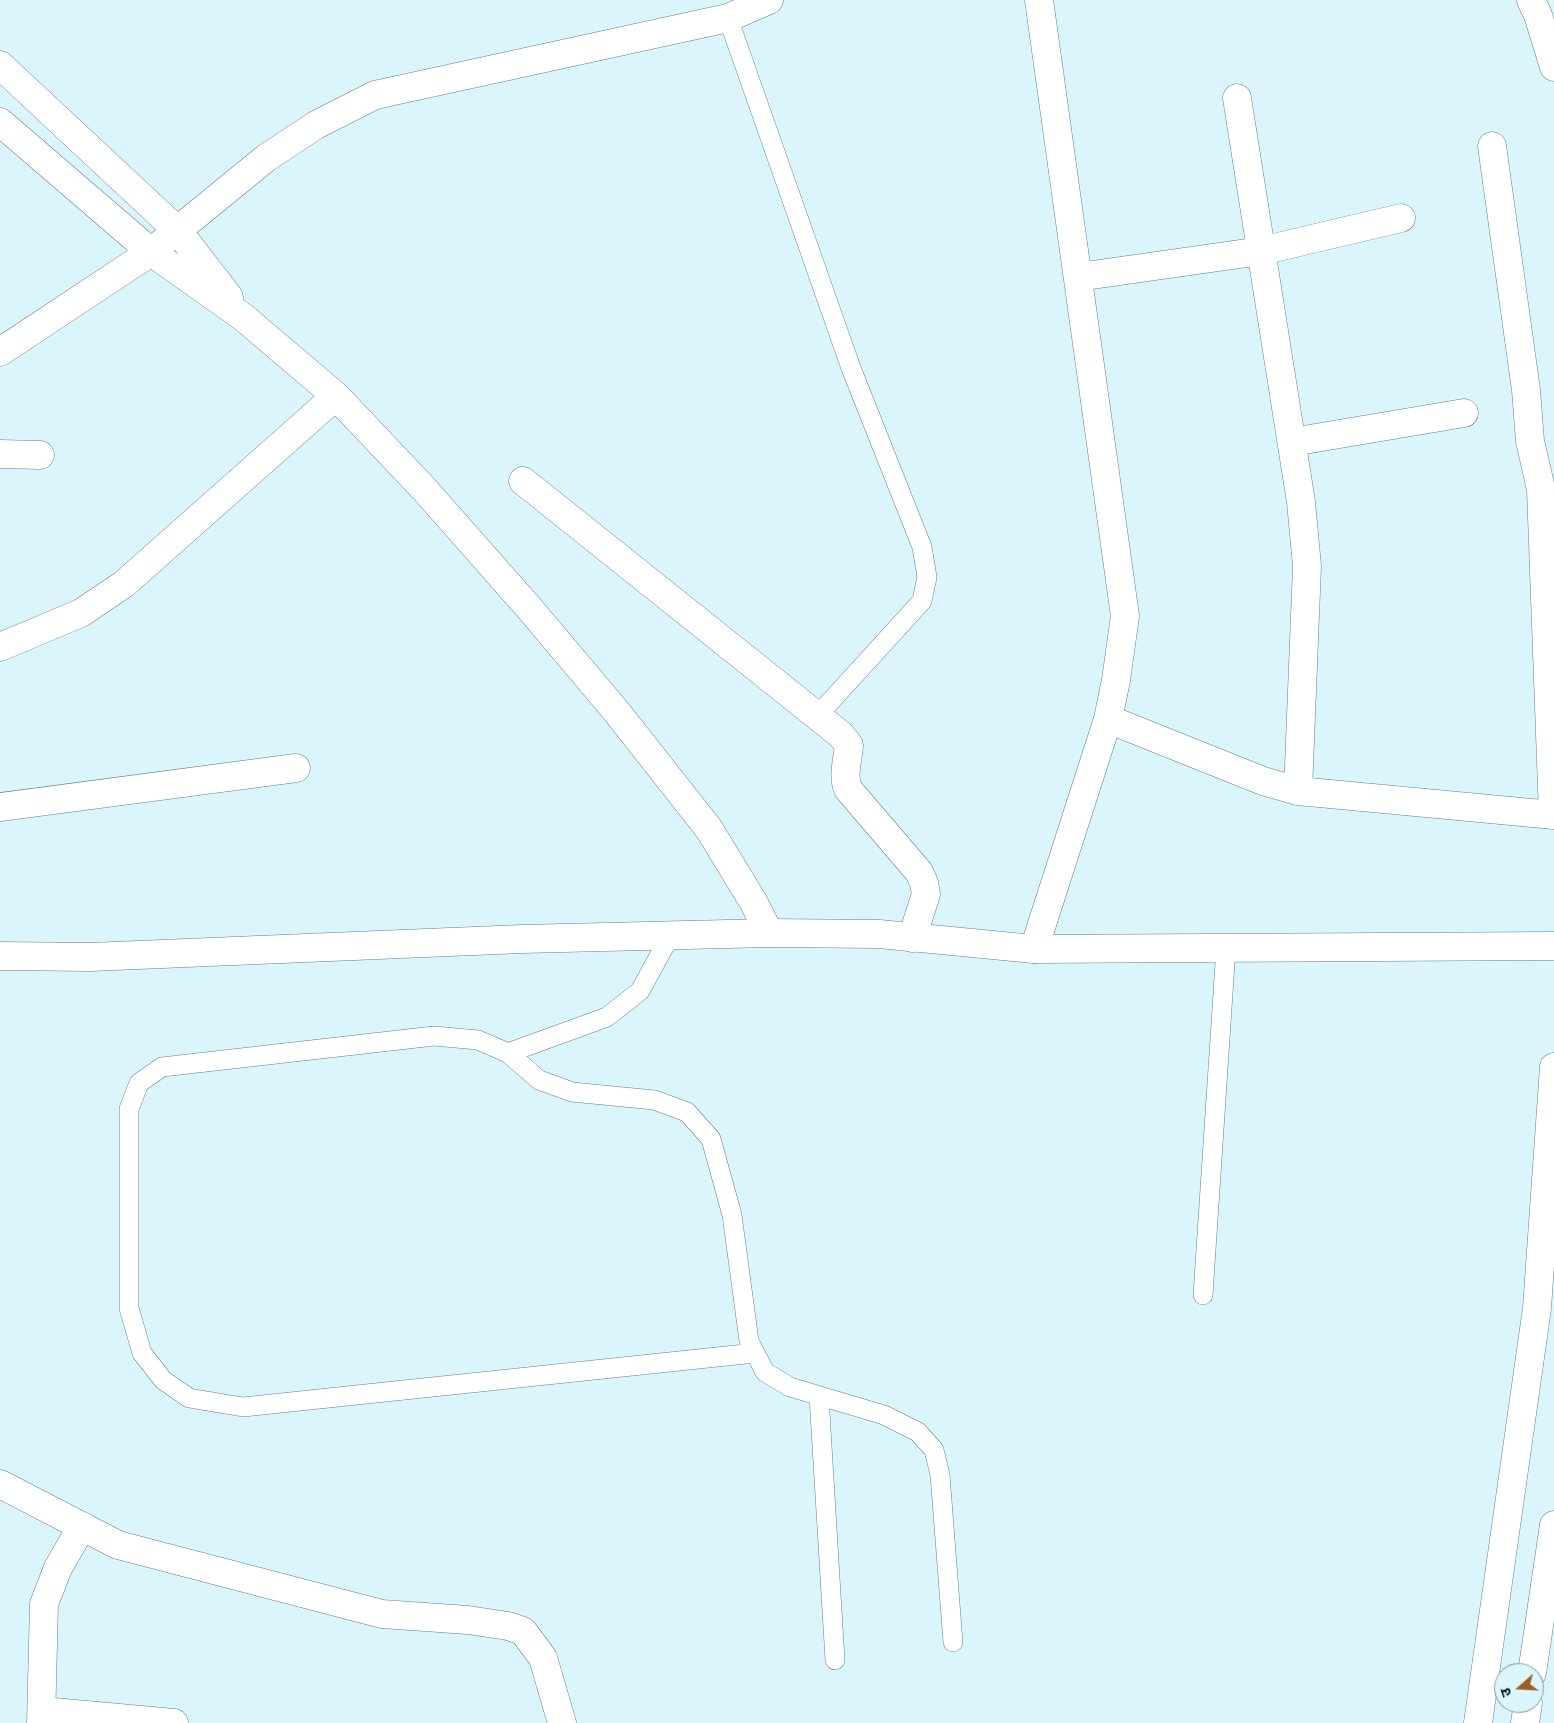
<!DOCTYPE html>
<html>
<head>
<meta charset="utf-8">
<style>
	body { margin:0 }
	#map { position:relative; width:1554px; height:1723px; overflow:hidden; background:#daf6fc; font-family:"Roboto Condensed","Noto Sans Devanagari",sans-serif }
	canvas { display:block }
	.north { position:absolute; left:1494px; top:1663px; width:50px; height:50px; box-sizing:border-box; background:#daf6fc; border:1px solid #849a9e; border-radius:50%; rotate:251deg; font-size:14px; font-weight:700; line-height:20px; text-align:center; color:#040f12 }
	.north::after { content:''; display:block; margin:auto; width:18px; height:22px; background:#9b5f22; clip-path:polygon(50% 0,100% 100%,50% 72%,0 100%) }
</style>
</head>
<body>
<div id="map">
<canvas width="1554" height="1723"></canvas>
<div class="north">उ</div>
</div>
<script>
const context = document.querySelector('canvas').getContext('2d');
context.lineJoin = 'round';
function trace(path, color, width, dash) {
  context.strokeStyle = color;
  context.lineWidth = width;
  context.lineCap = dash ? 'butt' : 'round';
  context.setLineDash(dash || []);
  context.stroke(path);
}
const service = new Path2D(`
	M728,18l123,350 71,179 5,30 -5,24 -104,114
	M508,1053l99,-36 33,-26 30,-55
	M1203,1295l23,-347
	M755,1353l-512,54 -54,-9 -26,-18 -21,-27 -13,-45v-199l10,-26 23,-16 272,-31 44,4 30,13 31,27 33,12 82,8 33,12 24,27 21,76 17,126 16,31 25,15 94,28 34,17 16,18 6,25 13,167
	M819,1396l16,264`);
const minor = new Path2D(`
	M1531,0l7,15 16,52
	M0,65l178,166 51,66
	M1237,98l64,404 6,64 -9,225
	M0,122l151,130 92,65 93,79 89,94 105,119 86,102 93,118 45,74 15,30
	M1492,146l34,244 4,51 11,48 12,326
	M1078,277l183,-26 140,-33
	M0,352l151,-100 115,-94 50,-33 59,-30 353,-77 41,-18
	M1292,442l172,-29
	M0,454l40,1
	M523,481l318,254 8,10c-1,15 -7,30 -1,44l71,83 5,11 2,11 -14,44
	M0,647l81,-34 43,-29 212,-188
	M1108,719l155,62 35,10 256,24
	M0,807l296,-39
	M1034,949l74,-230 8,-39 9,-64 -86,-616
	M0,1484l118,61 264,69 86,6 40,6 15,5 20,27 19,65
	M42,1711l132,12
	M41,1723l3,-119 14,-36 24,-42`);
const tertiary = new Path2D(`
	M1532,1673l22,-148
	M1478,1723l59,-415 17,-241
	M1525,1723l3,-20`);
const secondary = new Path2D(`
	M0,956l90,1 432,-18 247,-6 110,1 155,15 520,-3`);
trace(service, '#618288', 20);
trace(minor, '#618288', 29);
trace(tertiary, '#618288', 29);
trace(secondary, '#618288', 29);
trace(service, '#fff', 19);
trace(minor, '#fff', 28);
trace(tertiary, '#fff', 28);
trace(secondary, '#fff', 28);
</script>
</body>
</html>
